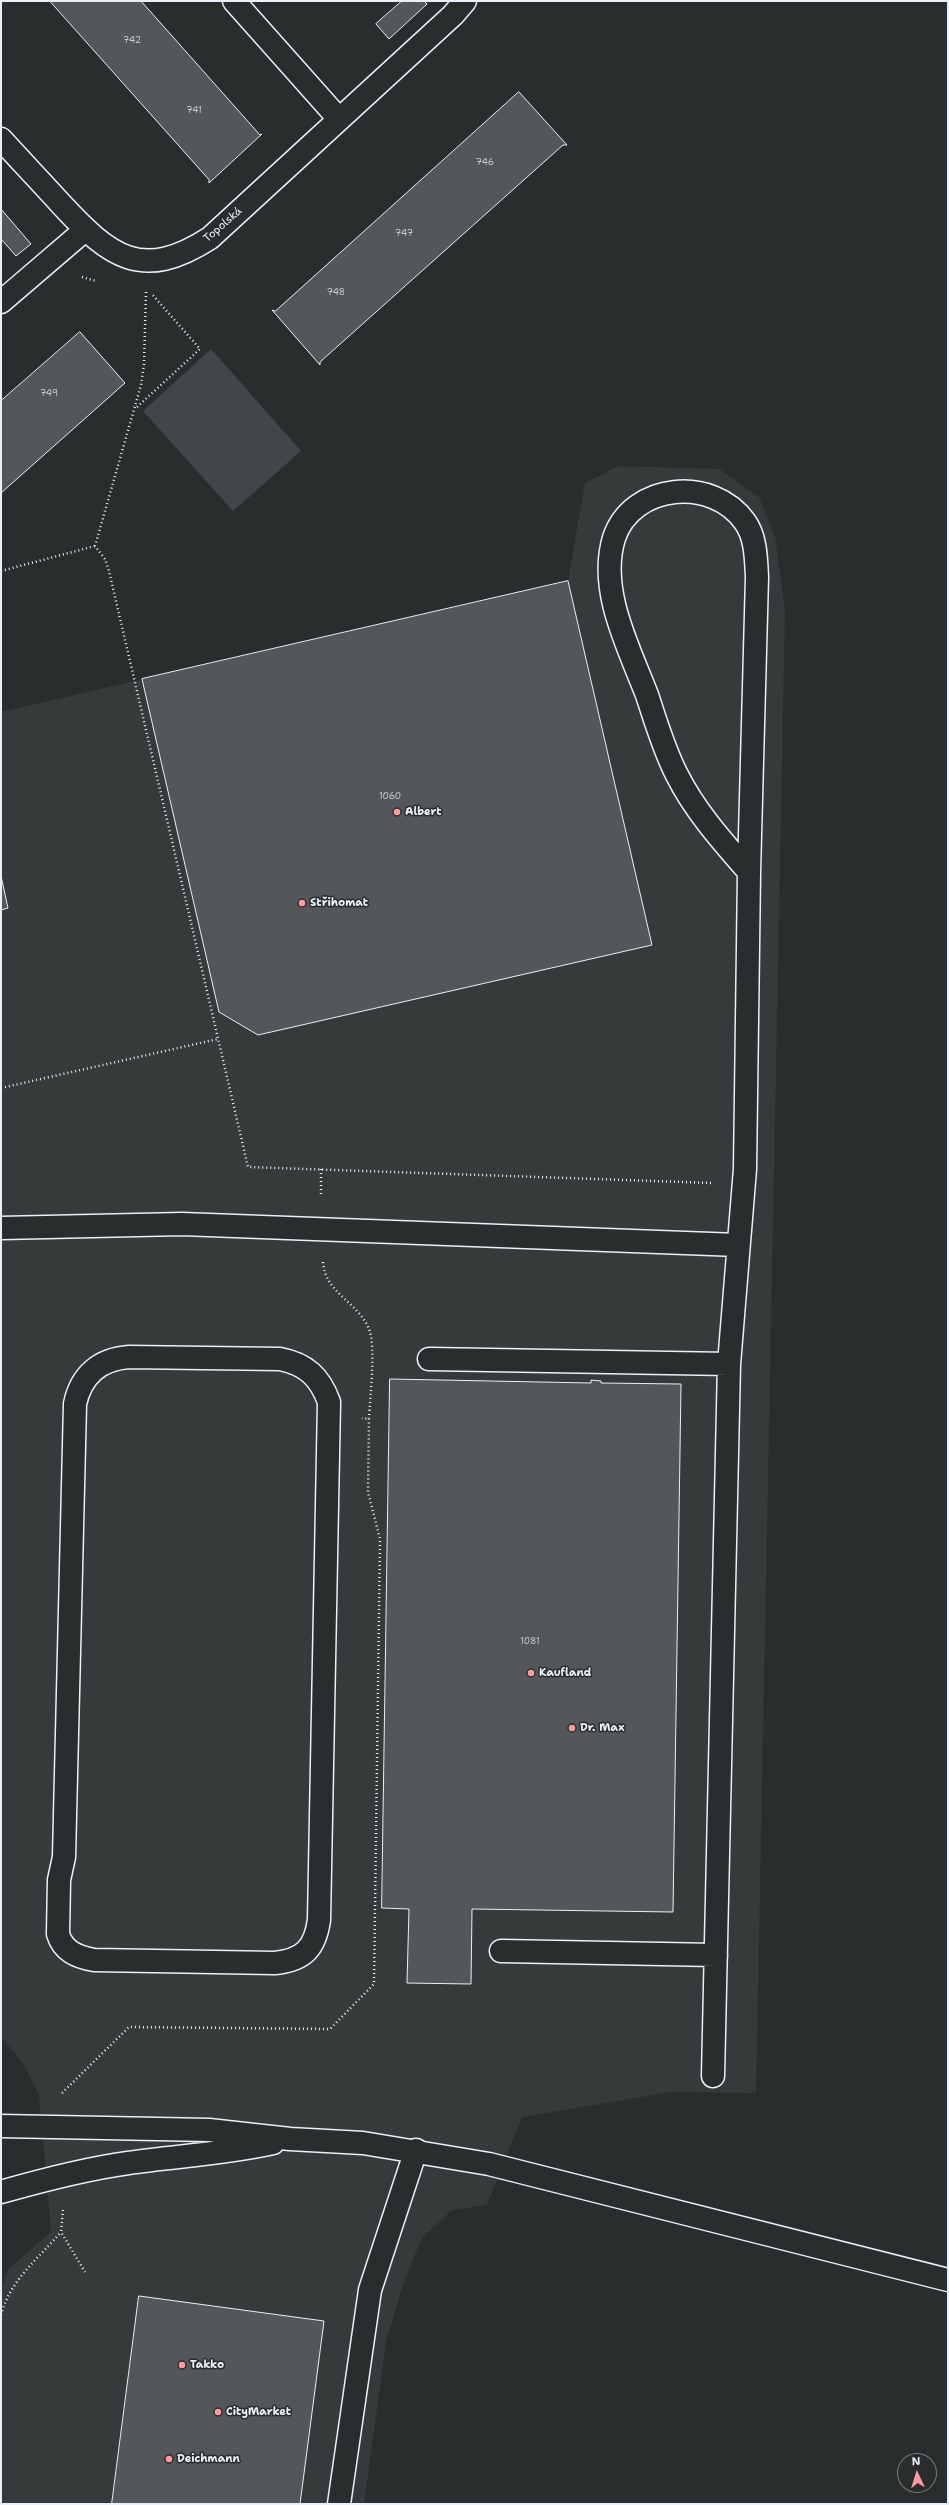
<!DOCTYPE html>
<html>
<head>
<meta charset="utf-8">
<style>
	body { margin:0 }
	#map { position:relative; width:949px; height:2505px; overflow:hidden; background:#2a2d2e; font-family:"Shantell Sans",sans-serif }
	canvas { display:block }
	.frame { position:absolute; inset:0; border:2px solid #e8f1f8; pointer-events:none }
	.north { position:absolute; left:897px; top:2453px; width:40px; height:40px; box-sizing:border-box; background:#2a2d2e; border:1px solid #767b7f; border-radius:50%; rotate:356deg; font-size:11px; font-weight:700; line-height:16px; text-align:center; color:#e8f1f8 }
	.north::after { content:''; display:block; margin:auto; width:14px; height:18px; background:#ff9aa2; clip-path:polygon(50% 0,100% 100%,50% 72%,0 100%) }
</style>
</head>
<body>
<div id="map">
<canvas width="949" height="2505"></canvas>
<div class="frame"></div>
<div class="north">N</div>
</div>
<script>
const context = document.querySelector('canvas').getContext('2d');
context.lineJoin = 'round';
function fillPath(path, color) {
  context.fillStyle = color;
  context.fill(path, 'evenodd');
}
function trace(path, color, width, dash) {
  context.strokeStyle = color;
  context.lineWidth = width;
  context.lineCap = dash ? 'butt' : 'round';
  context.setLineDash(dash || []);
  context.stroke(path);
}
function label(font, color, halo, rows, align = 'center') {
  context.font = font + ' "Shantell Sans",sans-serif';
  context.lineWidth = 3;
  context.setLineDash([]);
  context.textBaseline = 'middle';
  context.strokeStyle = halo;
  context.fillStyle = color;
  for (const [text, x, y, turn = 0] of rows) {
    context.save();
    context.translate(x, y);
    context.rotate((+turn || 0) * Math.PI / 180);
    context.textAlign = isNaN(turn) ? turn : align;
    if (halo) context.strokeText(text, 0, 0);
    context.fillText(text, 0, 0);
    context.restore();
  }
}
fillPath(new Path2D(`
	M618,466l101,3 40,28 16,40 10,72 -29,1484 -85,-1 -149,25 -35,88 -35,5 -30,28 -18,43 -18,61 -22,162h-363v-216l8,-20 42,-36 -12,-137 -16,-32 -22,-26v-1325l567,-131 17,-98z`), '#363a3b');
fillPath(new Path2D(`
	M211,349l90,102 -68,60 -90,-100z`), '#424648');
const building = new Path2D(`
	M50,1h91l119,134 2,-1 -53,49v-3z
	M402,1h22l3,3 -38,35 -13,-15z
	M519,92l48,53h-4l-243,217v3l-48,-55 3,1z
	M1,209l30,35 -15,12 -15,-17z
	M80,332l45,51 -124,110v-92z
	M568,581l84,364 -394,90 -39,-23 -77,-333z
	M1,876l7,32 -7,2z
	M390,1379l201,4v-3l10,1v2l80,1 -8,528 -201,-3 -1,75 -64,-1 2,-74 -27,-1z
	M139,2296l185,25 -24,183h-188z`);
fillPath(building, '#535759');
trace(building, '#e8f1f8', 1);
const lane = new Path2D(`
	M1,1228l181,-4 556,21
	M129,1357l151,2c26,5 40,18 49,43l-10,518c-4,28 -15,40 -44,43l-181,-3c-17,-3 -31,-9 -36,-26l1,-54 5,-23 11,-453c6,-29 25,-45 54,-47z
	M429,1359l300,5
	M501,1951l215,4
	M713,2076l16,-712 16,-195 4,-297 8,-295c-1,-18 -1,-40 -12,-55 -32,-46 -113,-39 -131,16 -16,52 15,110 33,157 9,27 17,55 30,80 18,36 45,66 72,97
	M339,2504l31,-214 46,-140`);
const street = new Path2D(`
	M234,1l105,118
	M1,139c20,22 40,43 60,65 49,53 81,78 149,34l243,-223 12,-14
	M1,302l84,-72`);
const primary = new Path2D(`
	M1,2126l208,4 81,9 73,4 126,21 459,116
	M1,2192c42,-12 84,-23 127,-29 48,-7 97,-9 145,-20`);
trace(lane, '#e8f1f8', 25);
trace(street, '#e8f1f8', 25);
trace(primary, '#e8f1f8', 25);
trace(new Path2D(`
	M82,277l14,4
	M146,292l-2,72 -3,21 -46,161 10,13 4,12 139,596 464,16
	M137,407l63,-58 -49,-56
	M1,571l94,-25
	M1,1088l217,-49
	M321,1169v28
	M323,1262c2,31 35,40 46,67 7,18 1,68 0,90l-7,-1
	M62,2093l67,-66 201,2 44,-45 6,-445 -12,-47 1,-73
	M63,2210l-2,22 24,40
	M1,2315c9,-35 37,-56 60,-83`), '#e8f1f8', 2.5, [1, 3]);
trace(lane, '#2a2d2e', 22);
trace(street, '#2a2d2e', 22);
trace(primary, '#2a2d2e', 22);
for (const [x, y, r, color] of [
	[397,812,4,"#ff9aa2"],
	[302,903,4,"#ff9aa2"],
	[531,1673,4,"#ff9aa2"],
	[572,1728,4,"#ff9aa2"],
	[182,2365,4,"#ff9aa2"],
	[218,2412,4,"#ff9aa2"],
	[169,2459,4,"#ff9aa2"]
]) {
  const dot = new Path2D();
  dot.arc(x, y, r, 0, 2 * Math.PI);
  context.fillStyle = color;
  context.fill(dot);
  trace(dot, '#2a2d2e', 1.5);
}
label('9px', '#c3cad0', null, [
	["742",132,41],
	["741",194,111],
	["746",485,163],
	["747",404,234],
	["748",336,293],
	["749",49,394],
	["1060",390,797],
	["1081",530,1642]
]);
label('11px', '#e8f1f8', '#2a2d2e', [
	["Topolská",223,225,-41]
]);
label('bold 11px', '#e8f1f8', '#2a2d2e', [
	["Albert",405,812],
	["Střihomat",310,903],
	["Kaufland",539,1673],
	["Dr. Max",580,1728],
	["Takko",190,2365],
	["CityMarket",226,2412],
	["Deichmann",177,2459]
], 'left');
</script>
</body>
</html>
